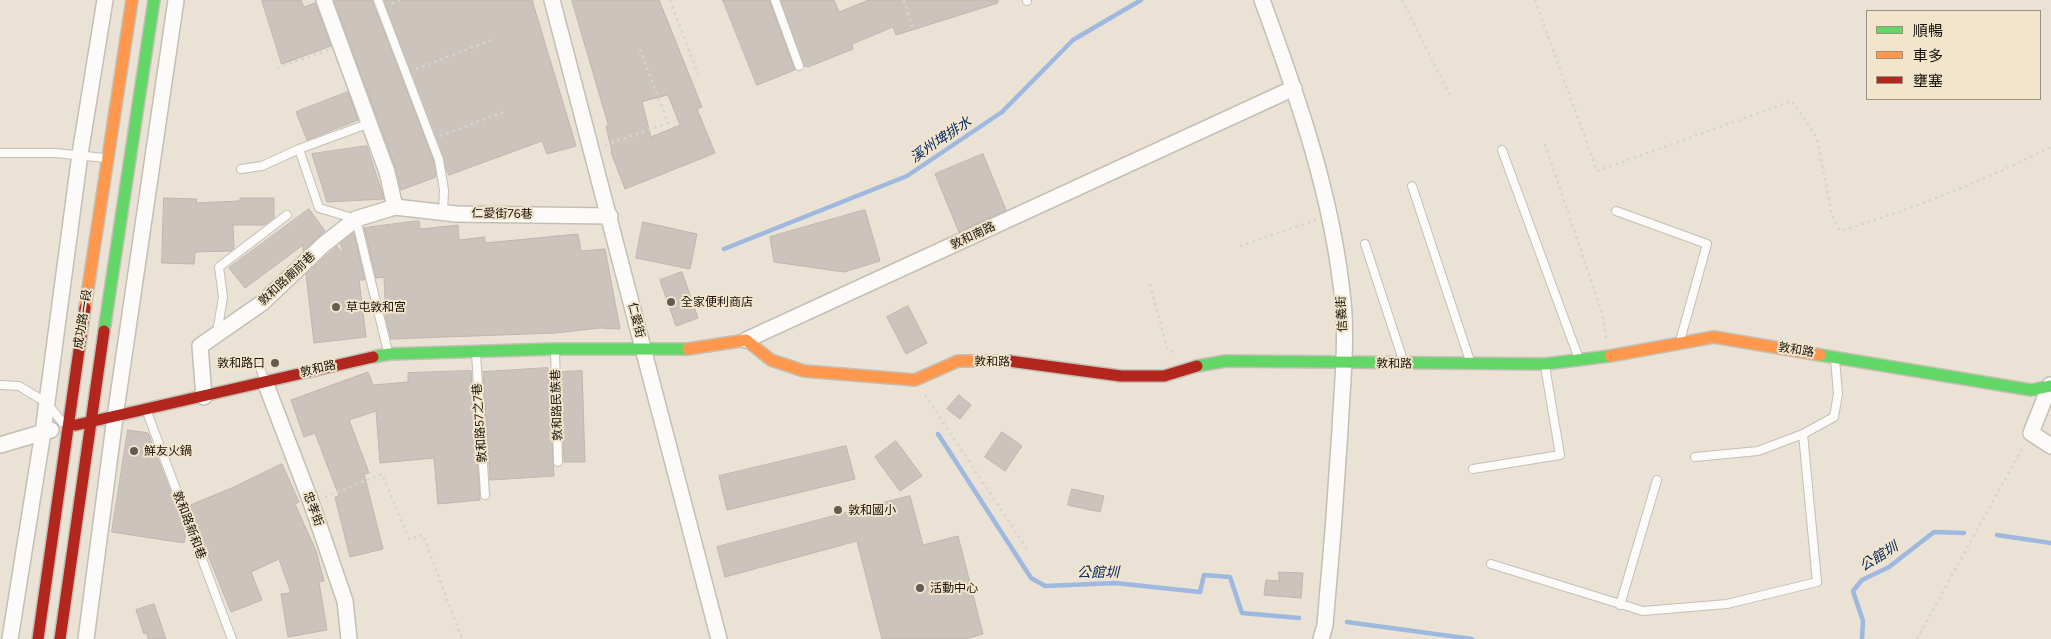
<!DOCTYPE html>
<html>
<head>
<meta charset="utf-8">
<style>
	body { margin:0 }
	#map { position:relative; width:2051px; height:639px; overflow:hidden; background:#eae2d4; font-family:Figtree,"Noto Sans TC",sans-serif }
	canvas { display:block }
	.legend { position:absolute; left:1866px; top:10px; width:175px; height:90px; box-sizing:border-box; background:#f2e5cc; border:1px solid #9b917f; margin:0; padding:6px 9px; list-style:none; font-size:15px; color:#18140b }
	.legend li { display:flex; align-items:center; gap:10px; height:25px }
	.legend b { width:25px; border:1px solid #9b917f }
</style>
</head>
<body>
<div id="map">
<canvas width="2051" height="639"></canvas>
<ul class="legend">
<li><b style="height:6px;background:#63d668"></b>順暢</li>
<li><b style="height:6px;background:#ff974d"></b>車多</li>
<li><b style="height:6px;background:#b3261e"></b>壅塞</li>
</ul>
</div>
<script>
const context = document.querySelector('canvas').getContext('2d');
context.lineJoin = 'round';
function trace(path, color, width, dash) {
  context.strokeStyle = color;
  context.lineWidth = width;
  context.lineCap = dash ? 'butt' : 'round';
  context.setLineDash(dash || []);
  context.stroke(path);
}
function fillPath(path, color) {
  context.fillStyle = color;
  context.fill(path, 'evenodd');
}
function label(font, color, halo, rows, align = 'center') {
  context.font = font + ' Figtree,"Noto Sans TC",sans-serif';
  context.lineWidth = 4;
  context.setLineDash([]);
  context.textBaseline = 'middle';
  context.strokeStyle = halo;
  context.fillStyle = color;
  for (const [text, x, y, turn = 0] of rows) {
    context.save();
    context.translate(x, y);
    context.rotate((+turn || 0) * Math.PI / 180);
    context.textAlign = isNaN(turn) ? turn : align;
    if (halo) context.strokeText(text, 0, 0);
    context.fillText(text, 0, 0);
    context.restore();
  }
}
trace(new Path2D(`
	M724,249l183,-73 95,-64 71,-72 68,-40
	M938,434l93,144 14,8 70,-3 85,9 4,-17 26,2 12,36 57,5
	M1997,535l54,8
	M1347,622l125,17
	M1862,639l1,-18 -10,-30 9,-11 27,-13 45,-35 30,1`), '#9eb8df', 4.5);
const building = new Path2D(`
	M262,0h39l3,7 11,-4 16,43 -49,18z
	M334,0h38l62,161 2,16 -35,13 -5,-21z
	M384,0h148l44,146 -29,8 -5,-13 -93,34z
	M572,0h87l43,107 -5,2 18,44 -90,36 -14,-37h1l-6,-26 2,-1zM668,95l12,30 -29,12 -9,-35z
	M723,0h46l26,70 -38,15z
	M781,0h53l5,12 30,-12h129v3l-102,32 -3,-8 -41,17 1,5 -45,18 -4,-1z
	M348,92l10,28 -51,20 -11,-28z
	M367,146l17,53 -57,3 -15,-48z
	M983,154l23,56 -47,22 -24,-58z
	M164,198l33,1 -1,4 44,-2v-3h34v20l-10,7h-31l1,23 -3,3 -36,1 -1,12 -32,-1z
	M309,209l16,22 -22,20v-6l-58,43 -16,-20z
	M865,210l15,51 -36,11 -70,-10 -4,-25z
	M419,221l1,8 38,-4 1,15 26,-3v6l93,-9 3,17 24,-2 15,80 -20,-1 -45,5 -164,6 -5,-20 -2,-42 -8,1 -12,-50z
	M643,222l54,12 -7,35 -54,-11z
	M354,233l11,47h-6l7,57 -52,6 -8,-69 31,-28 8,11 -5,-14z
	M682,272l16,46 -22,8 -16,-46z
	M908,306l19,37 -21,11 -19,-37z
	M548,368l6,108 -64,4 -7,-108z
	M471,371l9,129 -42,4 -4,-46 -54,5 -4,-52 -27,9 20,53 -5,1 19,75 -33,8 -15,-60 4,-1 -24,-63 -11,4 -13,-37 77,-28 5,13 35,-3v-9z
	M582,371l3,91h-21l-3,-90z
	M959,395l12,10 -11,14 -13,-10z
	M128,430l20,3 38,99 -2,11 -72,-11z
	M1002,432l20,14 -17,25 -20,-14z
	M896,441l26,35 -22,15 -25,-34z
	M846,446l9,33 -128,31 -8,-34z
	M282,464l17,38 -4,2 21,47 8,30 -5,1 8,48 -39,7 -7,-43 10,-1 -12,-34 -28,13 11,28 -31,12 -43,-106 46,-19z
	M1072,489l32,7 -4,16 -32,-7z
	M910,496l13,49 35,-9 25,98 -18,5h-83l-25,-98 -132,36 -8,-30z
	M1279,572l24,1 -2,25 -37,-3 2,-15 13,1z
	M154,604l12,35h-18l-1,-6 -3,1 -8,-24z`);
fillPath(building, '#ccc3bc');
trace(building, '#bfb5af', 1);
const lane = new Path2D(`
	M378,0l61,160 5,30 -1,22
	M775,0l24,66
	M1027,0v1
	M299,149l20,59 37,11 32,133
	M1502,150l77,209
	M0,153h55l50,5
	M241,169l21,-3 37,-17 71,-26
	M1412,186l59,178
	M1616,211l91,33 -27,97
	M1365,244l39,119
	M217,333l6,-36 -4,-30 68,-52
	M555,351l3,111
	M476,353l9,142
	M260,367l4,13
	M0,385l19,1 28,17 15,19
	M147,412l85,227
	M1695,457l63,-6 45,-17 31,-17 4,-23 -3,-35
	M1473,469l87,-14 -15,-89
	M1491,564l152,47 84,-7 90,-22 -14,-148
	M1620,605l37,-125`);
const street = new Path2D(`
	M324,0l63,172 8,35
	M552,0l167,639
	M1262,0c36,98 71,197 81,302 4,42 -1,85 -3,128 -4,65 -9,130 -15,195l-4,14
	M746,340l548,-252
	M265,382l46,120 34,99 4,38
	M2050,385l-19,48 20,13
	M204,397l-4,-51 62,-43 61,-58 33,-26 39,-12 61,7 154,2
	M0,445l51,-15
	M10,639l33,-207 37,-278 25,-154
	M86,639l29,-222 61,-417`);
const fast = new Path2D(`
	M104,331l50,-331
	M1820,355l211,35 20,-4
	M373,357l16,-3 166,-5h133
	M1197,366l29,-5 319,3 65,-8`);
const slow = new Path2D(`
	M85,308l47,-308
	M688,349l58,-9 25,20 33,11 111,9 43,-19h51
	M1610,356l104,-19 106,18`);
const jam = new Path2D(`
	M1009,361l112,15h43l33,-10
	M76,425l297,-68
	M38,639l47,-331
	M60,639l44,-308`);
trace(lane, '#c4bfb4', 10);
trace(street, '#c4bfb4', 18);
trace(fast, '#c4bfb4', 14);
trace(slow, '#c4bfb4', 14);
trace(jam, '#c4bfb4', 14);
trace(new Path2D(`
	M670,0l28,74
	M904,0l9,29
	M1402,0l49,97
	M1535,0l62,171 195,-70 25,37 15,78 8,15c73,-22 143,-50 211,-84
	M392,3l8,-3
	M277,68l51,-18
	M416,69l76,-29
	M440,136l64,-24
	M1545,144l57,169 4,25
	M605,145l63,-22 -29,-76
	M1240,246l76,-26
	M1150,284l17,64 8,5
	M925,395l102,154
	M325,497l57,-23 27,65 14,-4 39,104
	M1917,639l107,-194`), '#d6d4d1', 2.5, [2.5, 4]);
trace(lane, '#fcfbf9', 8);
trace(street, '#fcfbf9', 15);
trace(fast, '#63d668', 11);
trace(slow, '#ff974d', 11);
trace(jam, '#b3261e', 11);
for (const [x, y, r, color] of [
	[671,302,5,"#625c51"],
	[336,307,5,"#625c51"],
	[275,363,5,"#625c51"],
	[134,451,5,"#625c51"],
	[838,510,5,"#625c51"],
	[920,588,5,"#625c51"]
]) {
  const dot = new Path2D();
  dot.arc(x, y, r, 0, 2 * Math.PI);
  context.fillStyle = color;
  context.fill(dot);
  trace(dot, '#f2e5cc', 2);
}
label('12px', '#18140b', '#f2e5cc', [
	["仁愛街76巷",502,214,1],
	["敦和南路",973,236,-25],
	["敦和路廟前巷",287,279,-43],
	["信義街",1342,314,-93],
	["成功路一段",83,319,-81],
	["仁愛街",636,320,76],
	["敦和路",1796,350,9],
	["敦和路",992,362,1],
	["敦和路",1394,364,1],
	["敦和路",318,369,-13],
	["敦和路民族巷",557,405,-92],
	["敦和路57之7巷",480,423,-94],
	["忠孝街",313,509,70],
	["敦和路新和巷",189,525,69]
]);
label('12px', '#18140b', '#f2e5cc', [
	["全家便利商店",681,302],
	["草屯敦和宮",346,307],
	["敦和路口",265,363,"right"],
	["鮮友火鍋",144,451],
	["敦和國小",848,510],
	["活動中心",930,588]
], 'left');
label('italic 14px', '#042a60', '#f2e5cc', [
	["溪州埤排水",941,140,-34],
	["公館圳",1879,557,-32],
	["公館圳",1098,573]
]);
</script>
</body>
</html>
